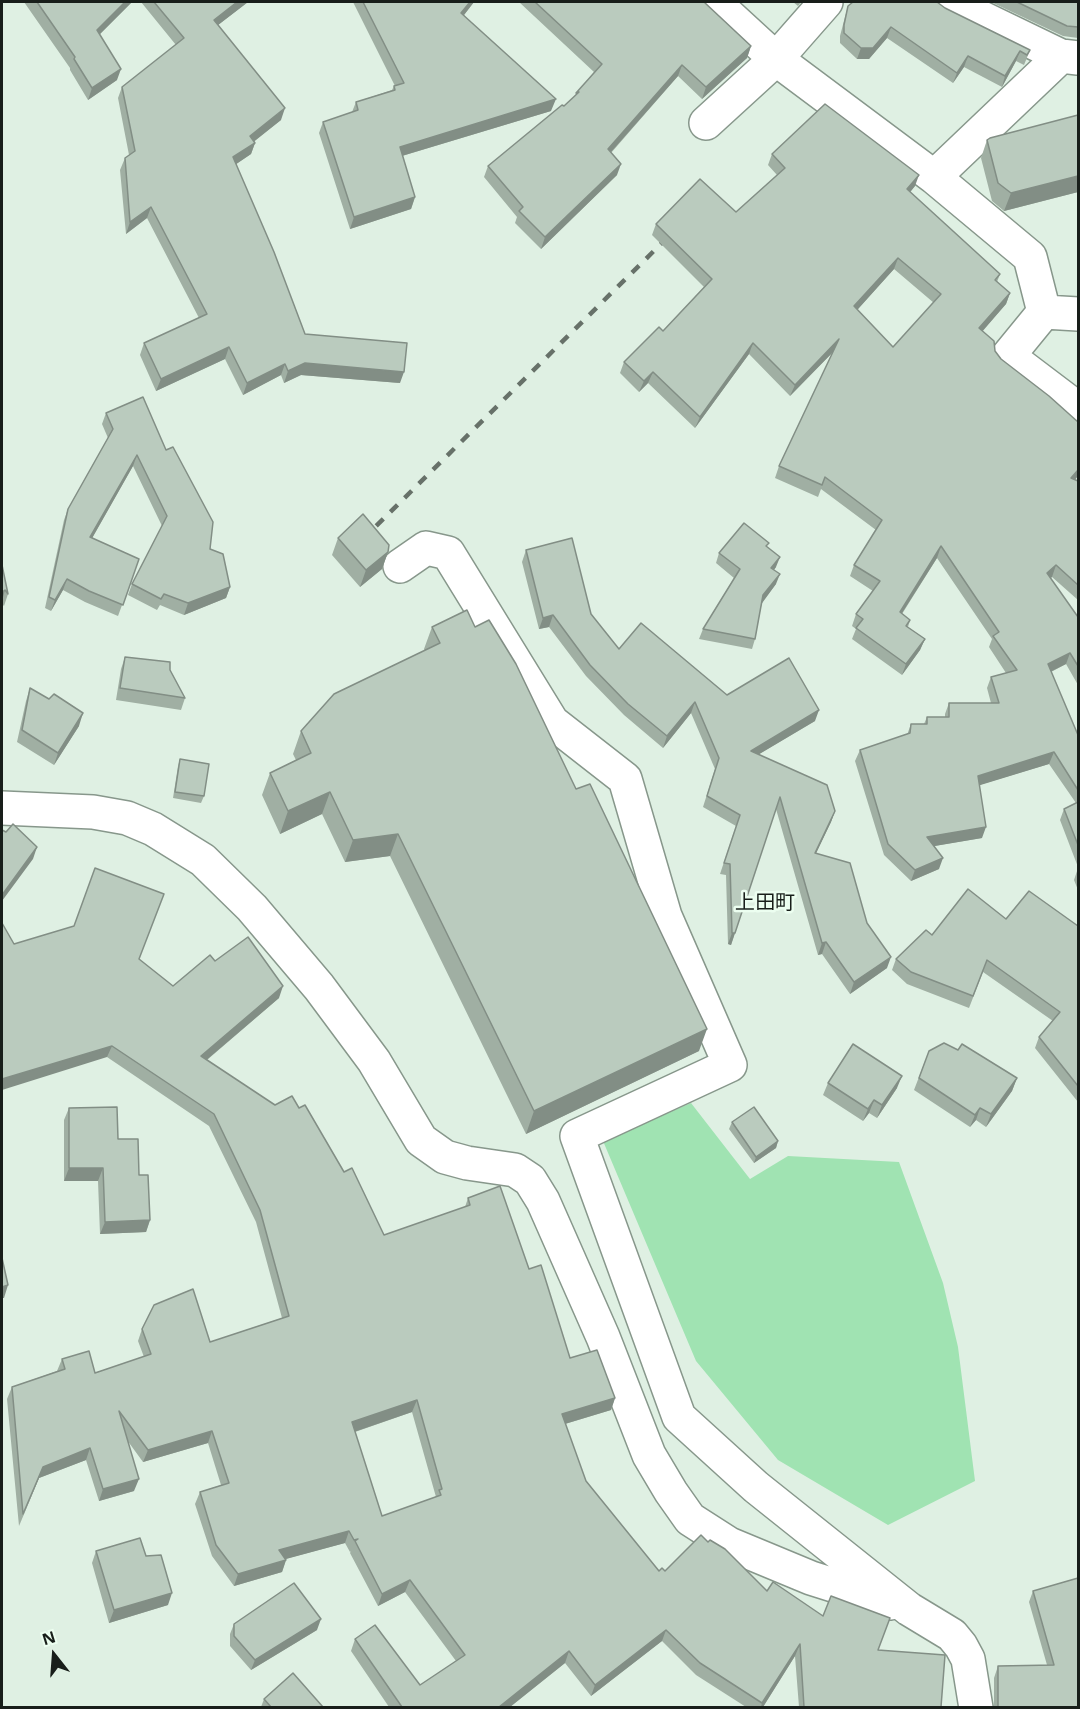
<!DOCTYPE html>
<html>
<head>
<meta charset="utf-8">
<style>
	body { margin:0 }
	#map { position:relative; width:1080px; height:1709px; overflow:hidden; background:#dff0e3; font-family:"Open Sans",sans-serif }
	canvas { display:block }
	.frame { position:absolute; inset:0; border:3px solid #181e1a; pointer-events:none }
	.north { position:absolute; left:24px; top:1625px; width:60px; height:60px; -webkit-text-stroke:4px #ecfef0; paint-order:stroke; rotate:343deg; font-size:16px; font-weight:700; line-height:24px; text-align:center; color:#181e1a }
	.north::after { content:''; display:block; margin:auto; width:21px; height:27px; background:#181e1a; clip-path:polygon(50% 0,100% 100%,50% 72%,0 100%) }
</style>
</head>
<body>
<div id="map">
<canvas width="1080" height="1709"></canvas>
<div class="frame"></div>
<div class="north">N</div>
</div>
<script>
const context = document.querySelector('canvas').getContext('2d');
context.lineJoin = 'round';
function fillPath(path, color) {
  context.fillStyle = color;
  context.fill(path, 'evenodd');
}
function trace(path, color, width, dash) {
  context.strokeStyle = color;
  context.lineWidth = width;
  context.lineCap = dash ? 'butt' : 'round';
  context.setLineDash(dash || []);
  context.stroke(path);
}
function label(font, color, halo, rows, align = 'center') {
  context.font = font + ' "Open Sans","Noto Sans JP",sans-serif';
  context.lineWidth = 5;
  context.setLineDash([]);
  context.textBaseline = 'middle';
  context.strokeStyle = halo;
  context.fillStyle = color;
  for (const [text, x, y, turn = 0] of rows) {
    context.save();
    context.translate(x, y);
    context.rotate((+turn || 0) * Math.PI / 180);
    context.textAlign = isNaN(turn) ? turn : align;
    if (halo) context.strokeText(text, 0, 0);
    context.fillText(text, 0, 0);
    context.restore();
  }
}
fillPath(new Path2D(`
	M691,1103l59,76 38,-23 111,6 44,121 15,64 17,134 -87,44 -110,-65 -82,-99 -93,-220z`), '#a0e3b2');
const minor = new Path2D(`
	M714,2l62,57 158,118 96,80 14,55 34,2
	M949,2l112,54 17,2
	M706,123l70,-64 50,-57
	M934,177l127,-121
	M1044,312l-36,44 70,53
	M400,566l26,-18 22,5 104,169 73,57 40,137 65,149 -153,71 102,281 77,70 153,122 43,26 9,11 7,13 8,49
	M2,808l91,4 34,6 26,11 50,31 49,48 67,79 55,74 47,79 24,17 22,6 48,7 15,10 13,21 60,136 46,118 22,37 19,27 39,25 82,34 79,25`);
trace(minor, '#87978b', 36);
trace(minor, '#fff', 33);
trace(new Path2D(`
	M362,540l311,-308`), '#677169', 4.5, [10, 10]);
fillPath(new Path2D(`
	M24,2h108l-33,33 18,45 -29,20 -18,-30v-2z
	M141,2h107l-30,23 63,95 -27,21 1,2 -4,11 -15,10 69,170 95,49 -99,-8 -17,8 -3,-8 -38,20 -18,-36 -69,32 -16,-36 4,-12 55,-25 -52,-100 -21,16 -6,-64 5,-12 4,-3 -11,-57 4,-11 54,-42z
	M353,2h121l-10,13 87,96 -149,45 13,41 -4,12 -61,20 -31,-96 4,-11 29,-10 4,-10 36,-12 2,-4h1z
	M519,2h185l47,44 -4,12 -45,41 -24,-23 -67,77 6,22 -76,74 -26,-26 2,-6 -33,-40 4,-11 76,-60 11,-10 19,-24z
	M793,2h8l-3,4z
	M991,2h87v36l-15,-2z
	M938,3l7,5 85,42 -6,15 -8,-4 -14,26 -38,-20 -11,16 -66,-45 -18,21h-12l-17,-16v-7l5,-19 3,-11z
	M1078,115v77l-74,19 -12,-10 -11,-43 6,-18z
	M772,154l143,32 -5,6 90,82 -3,8 13,11 -4,11 -24,27 93,149 3,1v119l-26,-23 -2,1 28,39v68l-12,-21 -15,8 27,63v132l-18,-47 4,-11 12,-6 -27,-39 -70,21 3,53 -48,8 5,23 -28,12 -27,-26 -29,-94 5,-11 47,-15 4,-11h13l3,-7h18v-3l4,-11h42l-4,-15 4,-11 15,-4 -17,-26 3,-8 -55,-81 -35,56 8,6 -2,7 17,12 -5,11 -18,25 -50,-36 4,-10 -4,-3 4,-12 17,-23 -23,-15 4,-11 22,-35 -55,-41 -3,8 -43,-19 4,-12 54,-114 -43,44 -41,-42 -54,74 -47,-45 -9,9 -19,-19 4,-11 39,-31 41,-44 -52,-52 4,-11 80,-12 41,-37 -9,-10zM894,269l40,34 -41,44 -36,-37z
	M106,413l60,37 44,99 20,38 -4,11 -42,17 -24,-10 -3,5 -29,-15 4,-11 30,-58 -29,-60 -41,72 47,21 -21,57 -33,-14 -22,-12 -12,21 -6,-3 19,-88 4,-11 40,-71 -6,-14z
	M338,538l50,14 -6,17 -22,18 -28,-32z
	M768,547l8,20 -2,3 2,14 -14,18 -7,37 -3,10 -53,-10 4,-10 31,-51 -18,-15 3,-10z
	M526,550l65,64 28,35 108,46 88,26 -56,33 76,57 -4,11 -15,31 51,70 20,45 -37,26 -28,-40 -4,1 -42,-146 -45,136 -3,-1 -2,-69 -6,-1 16,-48 -33,-19 12,-38 -24,-56 -28,35 -39,-33 -38,-39 -37,-49 -10,2 -17,-67z
	M2,565l6,29 -4,12 -2,-2z
	M432,627h43l224,424 -173,83 -136,-278 -45,6 -23,-48 -42,20 -18,-39 8,-22 26,-13 -3,-6 8,-23 124,-80 -1,-2z
	M125,657l45,13 15,28 -4,12 -65,-10 5,-31z
	M30,688l49,38 -25,39 -37,-23 9,-41z
	M180,759l24,37 -3,7 -28,-5 5,-32z
	M1078,868v22l-4,-10z
	M1006,919l72,7v176l-43,-54 4,-11 14,-16 -70,-49 -14,36 -62,-24 -15,-14 4,-11 36,-24z
	M14,944l125,15 34,27 42,-25 64,37 -72,62 68,45 24,3 45,64 40,63 81,-28 3,-9 61,71 41,89 45,40 -4,12 -46,14 21,57 73,90h6l43,-29 59,49 56,25 55,34 63,57h-142l-4,-51 -32,51h-17l-50,-32 -34,-34 -71,55 -26,-33 -55,44h-121l-38,-56 4,-12 65,46 36,-24 -51,-69 -27,14 -28,-53 1,-2 -1,1 -5,-9 -60,16 1,1 -4,12 -48,14 -22,-30 -17,-52 5,-12 21,-7 -13,-42 -65,19 -16,-22 7,51 -35,10 -13,-41 -47,18 -20,48 -12,-127 5,-12 45,-16 5,-12 33,14 49,-16 -6,-16 4,-12 68,13 72,-24 -26,-96 -47,-96 -102,-69zM412,1412l24,85 -54,19 -27,-84z
	M929,1051l88,27 -5,13 -26,36 -10,-7 -6,7 -56,-37z
	M828,1083l69,5 -20,30 -8,-5 -6,8 -40,-26z
	M69,1108l49,31 32,81 -4,12 -46,2 -2,-53h-34v-61z
	M732,1122l46,19 -2,7 -22,15 -25,-34z
	M96,1551l50,5 22,49 -59,18 -17,-60z
	M1033,1591l45,116h-84v-29l4,-12 49,-1 -18,-63z
	M234,1624l83,6 -66,40 -21,-24v-12z
	M264,1699l59,8h-62z`), '#a0afa3');
fillPath(new Path2D(`
	M125,2h7l-40,40 5,-12z
	M237,2h11l-39,30 5,-12z
	M470,2h4l-17,22 4,-11z
	M891,27l-4,11 -18,21h-12l4,-11z
	M751,46l-4,12 -45,41 4,-12z
	M1020,51l-4,10 -14,26 3,-11z
	M968,56l-4,11 -11,16 4,-10z
	M682,65l-4,11 -75,85 5,-12z
	M121,69l-4,11 -29,20 4,-12z
	M556,99l-5,12 -156,47 5,-11z
	M285,108l-4,12 -35,28 4,-12z
	M255,143l-4,11 -22,15 4,-12z
	M621,164l-4,11 -76,74 4,-12z
	M919,175l-4,11 -12,15 4,-12z
	M1078,176v16l-74,19 7,-18z
	M415,197l-4,12 -61,20 4,-12z
	M151,207l-4,11 -21,16 4,-12z
	M898,258l-4,11 -44,49 4,-12z
	M1010,293l-4,11 -31,36 4,-12z
	M839,339l-4,11 -45,46 5,-11z
	M753,343l-4,11 -54,74 5,-11z
	M229,347l-4,12 -69,32 5,-12z
	M305,363l99,9 -4,11 -99,-8 -17,8 4,-12z
	M285,364l-4,11 -38,20 4,-12z
	M653,372l-5,11 -9,9 5,-11z
	M137,455l-4,11 -47,83 4,-12z
	M1078,470v6l-11,14 4,-12z
	M941,546l-4,12 -42,66 5,-12z
	M388,552l-6,17 -22,18 6,-17z
	M780,557l-4,10 -8,11 3,-10z
	M1056,565l-4,12 -9,8 4,-12z
	M780,574l-4,10 -16,22 3,-11z
	M67,579l-4,11 -12,21 4,-11z
	M230,587l-4,11 -42,17 4,-12z
	M5,590l-3,11v-9z
	M553,615l-4,12 -10,2 4,-11z
	M925,639l-5,11 -18,25 4,-11z
	M1070,653l-4,11 -22,11 4,-11z
	M695,702l-4,11 -28,35 4,-12z
	M819,710l-4,11 -69,41 5,-11z
	M83,713l-4,13 -25,39 4,-12z
	M1054,752l-5,12 -75,23 4,-11z
	M330,792l-8,22 -42,20 8,-23z
	M835,811l-4,11 -20,42 4,-11z
	M986,827l-4,11 -59,10 4,-11z
	M398,834l-8,22 -45,6 8,-22z
	M37,847l-4,12 -31,42v-6z
	M943,858l-4,11 -28,12 4,-11z
	M732,933h3l-4,12 -3,-1z
	M826,942l-4,12 -4,1 4,-12z
	M891,957l-4,11 -37,26 4,-12z
	M283,986l-4,12 -82,70 4,-12z
	M707,1029l-8,22 -173,83 8,-23z
	M112,1046l-5,11 -105,33v-11z
	M902,1076l-5,12 -20,30 5,-13z
	M1017,1078l-5,13 -26,36 5,-13z
	M874,1100l-5,13 -6,8 5,-12z
	M980,1108l-4,12 -6,7 5,-12z
	M778,1141l-2,7 -22,15 2,-6z
	M69,1168h34l-5,13h-34z
	M150,1220l-4,12 -46,2 5,-12z
	M8,1285l-4,13h-2v-11z
	M615,1398l-4,12 -53,16 4,-12z
	M417,1400l-5,12 -64,22 4,-12z
	M212,1431l-4,12 -65,19 5,-12z
	M90,1448l-4,12 -47,18 -20,48 24,-59z
	M139,1479l-5,12 -35,10 4,-12z
	M349,1531l-4,12 -70,19 4,-12z
	M286,1560l-4,12 -48,14 4,-12z
	M410,1580l-5,12 -27,14 4,-12z
	M172,1593l-4,12 -59,18 5,-13z
	M321,1619l-4,11 -66,40 4,-10z
	M666,1630l-4,11 -71,55 4,-11z
	M800,1644l-5,12 -32,51h-2l1,-4z
	M569,1651l-4,12 -55,44h-11z`), '#828e85');
const building = new Path2D(`
	M37,2h88l-28,28 24,39 -29,19 -18,-29 1,-2z
	M154,2h83l-23,18 71,88 -35,28 5,7 -22,14 41,95 31,82 102,9 -3,29 -99,-9 -17,8 -3,-7 -38,19 -18,-36 -68,32 -17,-36 63,-29 -56,-107 -21,15 -5,-64 10,-7 -13,-64 62,-49z
	M363,2h107l-9,11 95,86 -156,48 15,50 -61,20 -31,-95 35,-12 -2,-8 39,-12 -1,-4 10,-3z
	M535,2h169l47,44 -45,41 -24,-22 -74,84 13,15 -76,73 -26,-26 4,-4 -35,-41 74,-61 2,1 15,-14 -3,1 26,-29z
	M853,2h84l8,6 85,42 -3,5 -7,-4 -15,25 -37,-20 -11,17 -66,-46 -18,21h-12l-17,-15v-8l4,-19z
	M1017,2h61v25l-11,-1z
	M825,104l94,71 -12,14 93,85 -5,6 15,13 -31,35 15,13 1,10 6,8 48,37 29,26v48l-7,8 7,3v104l-22,-20 -9,8 31,44v49l-8,-13 -22,11 30,71v55l-24,-38 -76,24 8,51 -59,10 16,21 -28,12 -27,-26 -28,-94 50,-17 1,-9h16v-7h22v-14h50l-8,-26 26,-7 -24,-34 6,-4 -58,-86 -41,66 10,8 -4,6 19,13 -19,25 -50,-36 7,-9 -7,-5 24,-33 -26,-16 28,-45 -57,-43 -3,8 -43,-19 60,-127 -44,46 -42,-42 -53,74 -47,-45 -9,9 -20,-19 35,-35 4,4 49,-52 -56,-55 44,-45 36,33 49,-44 -13,-14zM898,258l43,36 -48,53 -39,-41z
	M1078,115v61l-67,17 -13,-10 -11,-43 3,-2z
	M143,397l23,53 7,-3 40,75 -3,27 13,5 7,33 -42,16 -24,-9 -3,5 -29,-15 35,-68 -30,-61 -47,82 49,22 -16,46 -34,-14 -22,-12 -12,21 -6,-3 19,-88 45,-80 -7,-16z
	M363,514l26,31 -1,7 -22,18 -28,-32z
	M744,523l25,20 -3,3 14,11 -9,11 9,6 -17,21 -8,44 -52,-10 37,-60 -21,-16z
	M572,538l19,76 28,35 22,-26 86,72 62,-37 30,52 -68,41 76,34 8,26 -20,42 35,10 17,60 24,34 -37,25 -28,-40 -4,1 -42,-146 -45,136h-3l-2,-69 -6,-1 16,-48 -33,-19 12,-38 -24,-56 -28,34 -39,-32 -38,-39 -37,-50 -10,3 -17,-68z
	M2,565l6,29 -3,-4 -3,2z
	M467,610l8,17 14,-7 27,44 60,125 14,-5 117,245 -173,82 -136,-277 -45,6 -23,-48 -42,19 -18,-38 41,-20 -10,-22 33,-37 106,-51 -8,-16z
	M125,657l45,5v8l15,28 -65,-10z
	M30,688l19,11 5,-5 29,19 -25,40 -36,-23z
	M180,759l29,5 -5,32 -29,-4z
	M1078,802v43l-14,-36z
	M13,824l24,23 -35,48v-65l4,2z
	M95,868l69,26 -25,65 34,27 37,-31 5,6 33,-24 35,49 -82,70 74,49 17,-9 7,12 6,-3 39,67 8,-4 32,67 86,-30 -2,-7 32,-12 29,83 12,-4 29,93 27,-8 18,48 -53,16 24,67 73,90 3,-3 3,3 36,-36 7,7 2,-2 15,9 42,42 6,-9 50,34 8,-20 59,22 -12,32 67,5 -4,52h-137l-4,-63 -38,59 -62,-40 -34,-33 -71,55 -26,-34 -70,56h-97l-47,-68 20,-14 45,60 45,-30 -55,-75 -28,14 -27,-53 3,-2 -4,1 -5,-9 -70,19 7,10 -48,14 -22,-29 -16,-53 29,-9 -17,-52 -64,19 -29,-39 20,68 -36,10 -13,-41 -47,19 -20,47 -11,-127 53,-18 -3,-10 27,-8 6,22 56,-19 -9,-25 12,-24 39,-16 17,53 79,-26 -29,-106 -46,-96 -102,-68 -110,33v-156l12,21 60,-18zM417,1400l25,89 -3,1 2,5 -59,21 -30,-94z
	M968,889l38,30 23,-28 49,35v160l-39,-49 21,-25 -73,-52 -14,36 -62,-24 -15,-13 30,-29 6,5z
	M944,1043l14,7 4,-6 55,34 -26,36 -11,-6 -5,7 -56,-37 10,-27z
	M853,1044l49,32 -20,29 -8,-5 -6,9 -40,-26z
	M117,1107l1,32h20l1,36h9l2,45 -45,2 -2,-54h-34v-60z
	M754,1107l24,34 -22,16 -24,-35z
	M2,1258l6,27 -6,2z
	M140,1538l6,18 15,-1 11,38 -58,17 -18,-59z
	M1078,1578v129h-80v-41l56,-1 -21,-74z
	M294,1583l27,36 -66,41 -21,-24v-12z
	M293,1673l30,34h-52l-7,-8z`);
fillPath(building, '#bacbbe');
trace(building, '#828e85', 1.5);
label('20px', '#181e1a', '#ecfef0', [
	["上田町",765,903]
]);
</script>
</body>
</html>
